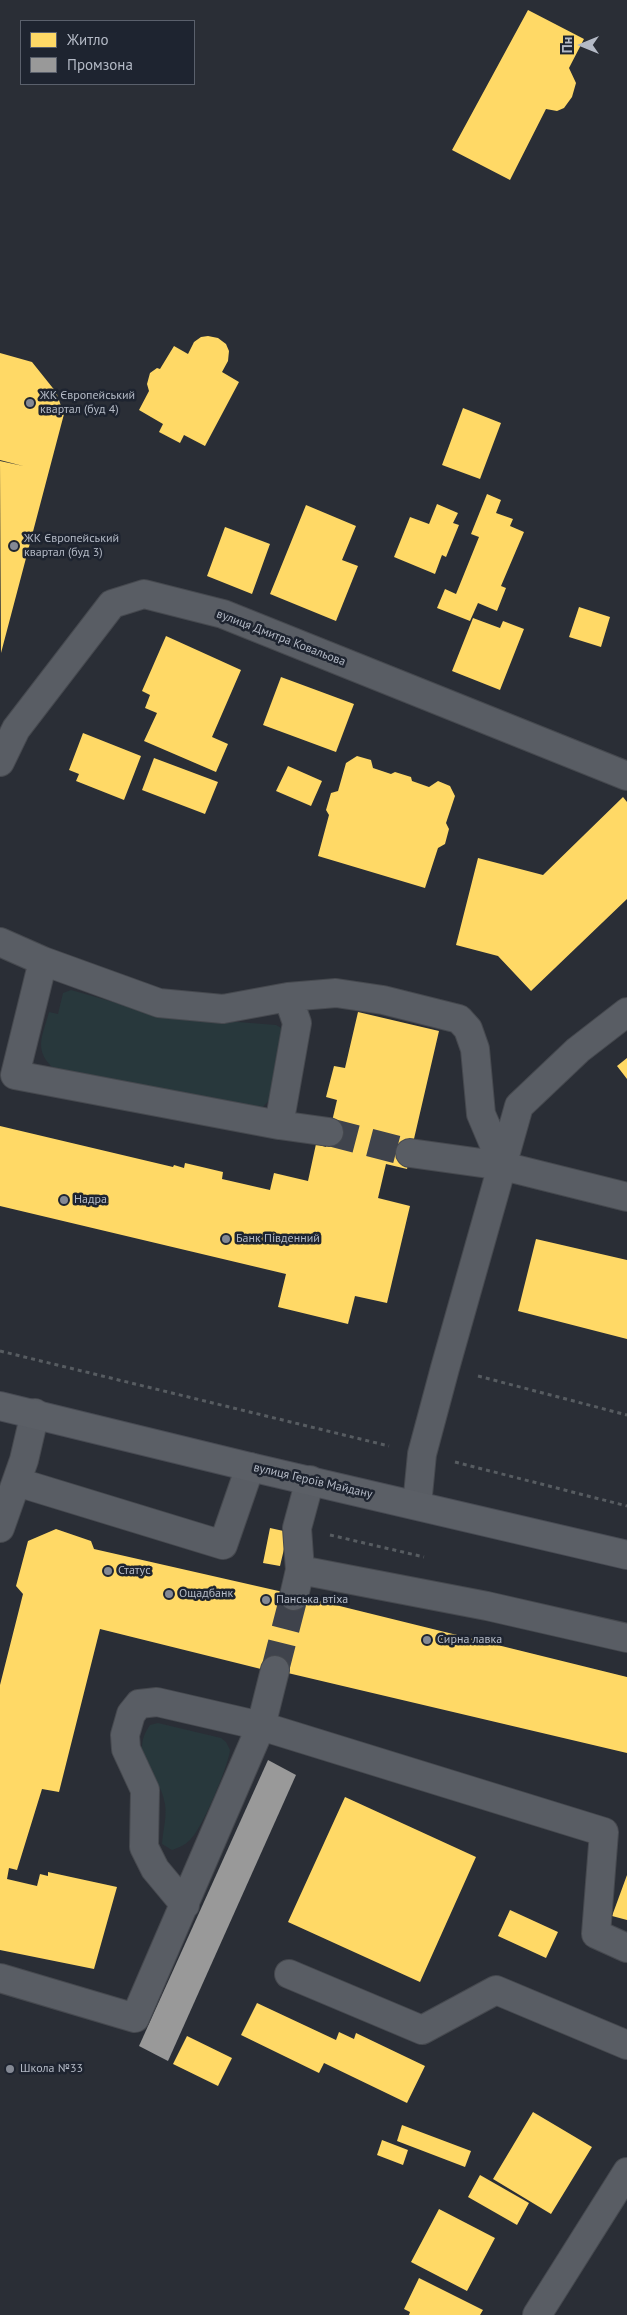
<!DOCTYPE html>
<html>
<head>
<meta charset="utf-8">
<style>
	body { margin:0 }
	#map { position:relative; width:627px; height:2315px; overflow:hidden; background:#2a2e36; font-family:"PT Sans",sans-serif }
	canvas { display:block }
	.legend { position:absolute; left:20px; top:20px; width:175px; height:65px; box-sizing:border-box; background:#1e2430; border:1px solid #5a606c; margin:0; padding:6px 9px; list-style:none; font-size:15px; color:#b4bac6 }
	.legend li { display:flex; align-items:center; gap:10px; height:25px }
	.legend b { width:25px; border:1px solid #5a606c }
	.north { position:absolute; left:557px; top:20px; width:50px; height:50px; -webkit-text-stroke:4px #1e2430; paint-order:stroke; rotate:270deg; font-size:14px; font-weight:700; line-height:20px; text-align:center; color:#b4bac6 }
	.north::after { content:''; display:block; margin:auto; width:18px; height:22px; background:#b4bac6; clip-path:polygon(50% 0,100% 100%,50% 72%,0 100%) }
</style>
</head>
<body>
<div id="map">
<canvas width="627" height="2315"></canvas>
<ul class="legend">
<li><b style="height:14px;background:#ffd966"></b>Житло</li>
<li><b style="height:14px;background:#999"></b>Промзона</li>
</ul>
<div class="north">Пн</div>
</div>
<script>
const context = document.querySelector('canvas').getContext('2d');
context.lineJoin = 'round';
function fillPath(path, color) {
  context.fillStyle = color;
  context.fill(path, 'evenodd');
}
function trace(path, color, width, dash) {
  context.strokeStyle = color;
  context.lineWidth = width;
  context.lineCap = dash ? 'butt' : 'round';
  context.setLineDash(dash || []);
  context.stroke(path);
}
function label(font, color, halo, rows, align = 'center') {
  context.font = font + ' "PT Sans",sans-serif';
  context.lineWidth = 5;
  context.setLineDash([]);
  context.textBaseline = 'middle';
  context.strokeStyle = halo;
  context.fillStyle = color;
  for (const [text, x, y, turn = 0] of rows) {
    context.save();
    context.translate(x, y);
    context.rotate((+turn || 0) * Math.PI / 180);
    context.textAlign = isNaN(turn) ? turn : align;
    if (halo) context.strokeText(text, 0, 0);
    context.fillText(text, 0, 0);
    context.restore();
  }
}
fillPath(new Path2D(`
	M71,990l91,26 114,9 7,4 -9,66 -13,14 -206,-39c-22,-20 -13,-32 -6,-58l9,2 5,-21z
	M158,1723l63,15 5,4 4,8c-2,17 -28,79 -40,90 -5,5 -12,8 -18,10l-10,-6c1,-14 5,-27 3,-40 -4,-31 -38,-46 -15,-79z`), '#28383c');
fillPath(new Path2D(`
	M528,10l56,29 -15,29 7,15 -4,14 -8,11 -7,3 -11,-2 -36,71 -58,-30z
	M208,336l10,2 8,6 3,7 -1,10 -6,11 17,10 -34,64 -21,-11 -4,8 -21,-11 4,-8 -24,-14 10,-19 -2,-7 3,-11 7,-5 3,1 14,-23 14,8 6,-12 7,-5z
	M0,353l32,9 24,30 8,22 -63,239 -1,-192 23,5 -23,-6z
	M463,408l38,15 -21,56 -38,-14z
	M487,494l14,6 -5,13 17,6 -3,7 14,6 -23,54 5,2 -9,23 -19,-8 -8,18 -33,-13 8,-19 11,5 23,-57 -8,-3z
	M437,504l21,9 -5,10 6,2 -13,32 -4,-2 -7,19 -41,-17 16,-40 19,7z
	M306,505l50,21 -14,34 16,6 -22,55 -66,-27z
	M225,527l45,17 -18,50 -45,-18z
	M579,607l31,10 -9,30 -32,-10z
	M473,618l27,10 3,-7 21,8 -24,61 -48,-19z
	M166,636l75,34 -29,67 16,7 -12,28 -72,-31 13,-28 -12,-5 5,-13 -8,-4z
	M281,677l73,27 -18,48 -73,-27z
	M83,733l58,23 -17,44 -48,-19 3,-7 -10,-4z
	M357,756l14,4 2,8 18,6 4,-2 16,5 1,4 17,6 9,-6 12,5 5,10 -9,27 3,6 -4,15 -7,4 -13,40 -107,-32 11,-41 -3,-5 5,-17 7,-2 8,-28z
	M154,758l64,24 -13,32 -63,-24z
	M288,766l34,15 -11,25 -35,-15z
	M623,797l4,5v97l-96,92 -33,-35 -42,-11 22,-87 65,17z
	M358,1012l81,19 -32,138 -21,-5 -8,34 32,8 -23,97 -32,-7 -7,28 -70,-17 8,-33 -286,-68v-80l173,41 1,-2 10,3 1,-5 17,4 21,5 -1,7 48,11 4,-17 34,8 8,-37 10,3 11,-47 -11,-3 8,-31 11,2z
	M627,1058v21l-10,-13z
	M536,1239l91,21v79l-109,-28z
	M270,1528l18,4 -8,34 -17,-3z
	M56,1529l35,12 3,8 189,43 344,85v76l-352,-83h-10l-165,-41 -41,163 -17,-3 -25,81 -8,-2 -2,11 30,7 3,-12 8,2v-4l69,15 -23,82 -94,-19v-265l23,-91 -7,-8 12,-45z
	M345,1797l131,60 -56,125 -132,-60z
	M627,1875v45l-15,-4z
	M510,1910l48,22 -12,26 -48,-22z
	M257,2003l79,37 3,-8 15,7 2,-6 69,33 -18,37 -83,-40 -5,10 -78,-38z
	M187,2036l45,22 -14,28 -45,-22z
	M533,2112l59,35 -41,67 -58,-35z
	M402,2125l69,26 -6,16 -68,-26z
	M382,2140l26,10 -5,15 -26,-10z
	M480,2175l49,28 -12,22 -49,-28z
	M439,2209l56,29 -28,53 -56,-29z
	M419,2278l64,32 -3,5h-71l1,-3 -6,-3z`), '#ffd966');
fillPath(new Path2D(`
	M268,1760l28,15 -128,286 -29,-15z`), '#999');
trace(new Path2D(`
	M329,1132l81,21
	M275,1670l19,-74`), '#3f434c', 28, [28, 14]);
const minor = new Path2D(`
	M0,762l16,-33 96,-125 32,-10 79,20 404,162
	M0,942l43,19
	M288,997l48,-4 47,7 76,19 9,10 7,20 6,65 22,52
	M279,1125l18,-102 -9,-26 -65,12 -64,-6 -116,-42 -28,114 264,50 50,7
	M410,1153l93,13 124,31
	M17,1482l206,63 27,-78
	M417,1505l5,-51 23,-86 74,-262 59,-56 49,-38
	M0,1528l24,-68 11,-47
	M300,1570l187,36 140,32
	M294,1596l6,-26 -3,-42 13,-48
	M185,1905l-30,-36 -11,-22 1,-57 -19,-41 -1,-14 6,-21 8,-10 18,-2 104,24 343,106 -8,102 31,14
	M289,1974l133,56 74,-40 131,55
	M0,1978l135,40 126,-292 14,-56
	M537,2315l90,-143`);
const major = new Path2D(`
	M0,1406l250,61 377,88`);
trace(minor, '#46494f', 30);
trace(major, '#484b53', 30);
trace(new Path2D(`
	M0,1351l389,95
	M478,1376l149,39
	M455,1462l172,44
	M330,1535l94,22`), '#575c61', 3, [4, 4]);
trace(minor, '#595d64', 28);
trace(major, '#5b5f66', 28);
for (const [x, y, r, color] of [
	[30,403,5,"#848994"],
	[14,546,5,"#848994"],
	[64,1200,5,"#848994"],
	[226,1239,5,"#848994"],
	[108,1571,5,"#848994"],
	[169,1594,5,"#848994"],
	[266,1600,5,"#848994"],
	[427,1640,5,"#848994"],
	[10,2069,5,"#848994"]
]) {
  const dot = new Path2D();
  dot.arc(x, y, r, 0, 2 * Math.PI);
  context.fillStyle = color;
  context.fill(dot);
  trace(dot, '#1e2430', 2);
}
label('12px', '#b4bac6', '#1e2430', [
	["ЖК Європейський",40,396],
	["квартал (буд 4)",40,410],
	["ЖК Європейський",24,539],
	["квартал (буд 3)",24,553],
	["Надра",74,1200],
	["Банк Південний",236,1239],
	["Статус",118,1571],
	["Ощадбанк",179,1594],
	["Панська втіха",276,1600],
	["Сирна лавка",437,1640],
	["Школа №33",20,2069]
], 'left');
label('12px', '#b4bac6', '#1e2430', [
	["вулиця Дмитра Ковальова",281,638,21],
	["вулиця Героїв Майдану",313,1481,13]
]);
</script>
</body>
</html>
